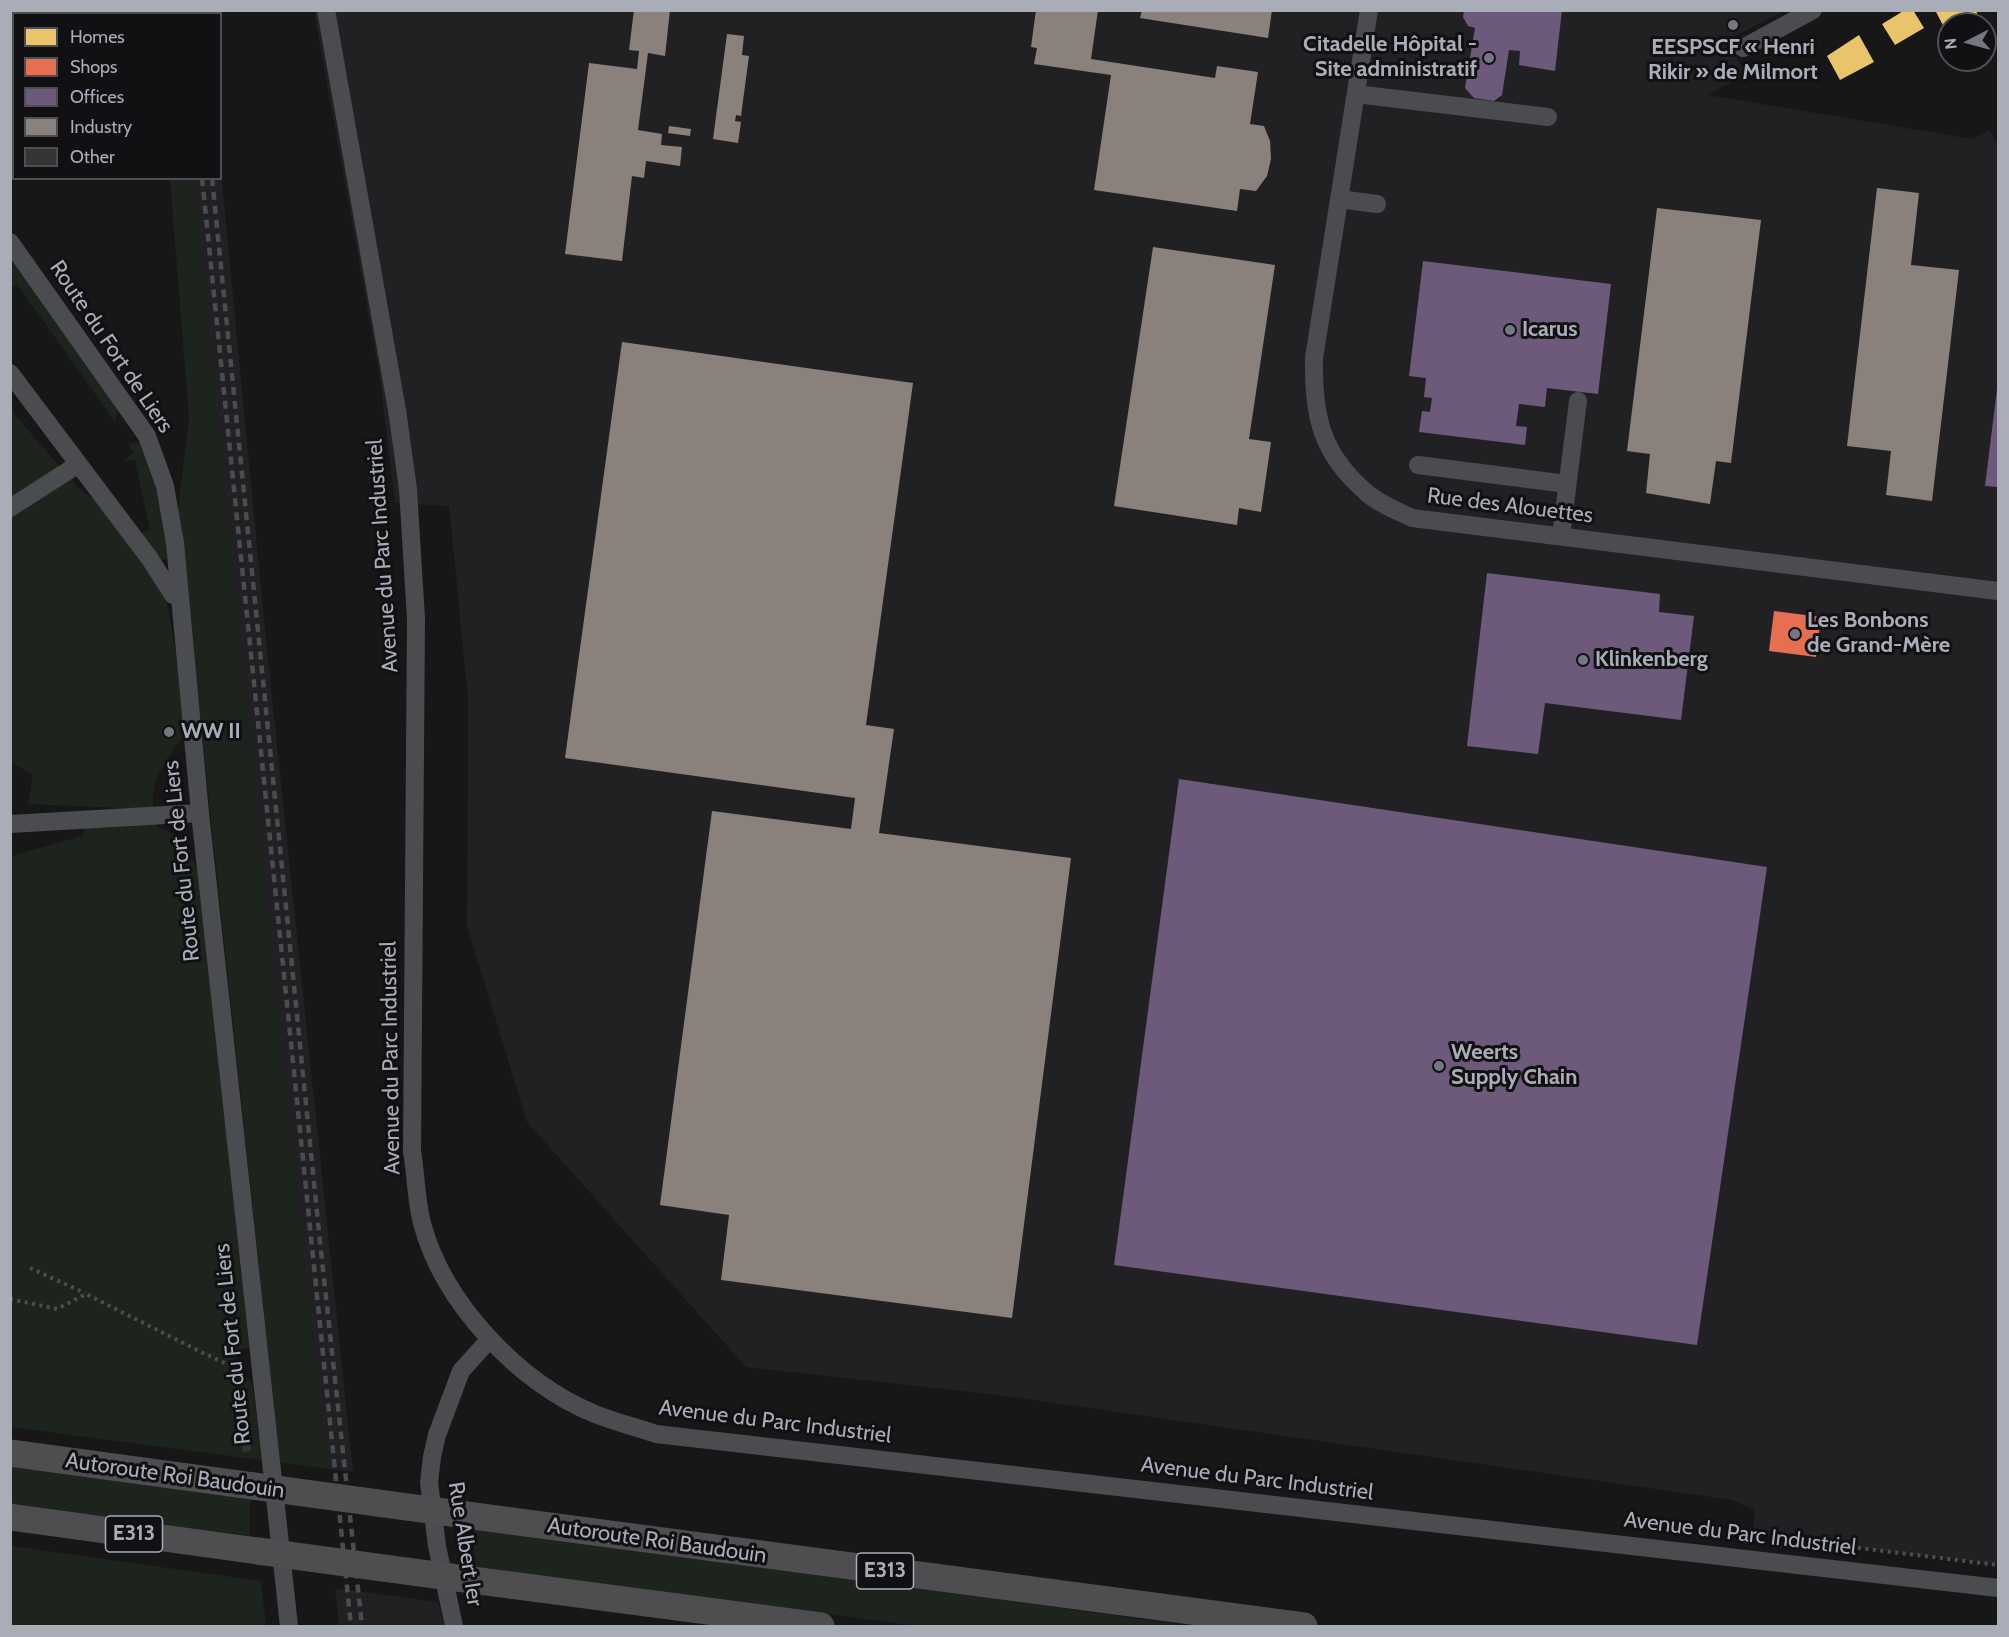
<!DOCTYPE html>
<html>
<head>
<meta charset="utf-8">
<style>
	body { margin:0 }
	#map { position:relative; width:2009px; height:1637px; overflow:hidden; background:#171717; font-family:Cabin,sans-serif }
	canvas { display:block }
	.frame { position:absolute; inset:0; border:12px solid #a8adb8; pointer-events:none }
	.legend { position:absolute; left:12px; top:12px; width:210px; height:168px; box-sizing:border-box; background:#111113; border:2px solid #4d4f55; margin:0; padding:8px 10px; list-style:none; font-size:18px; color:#a8adb8 }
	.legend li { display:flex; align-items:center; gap:12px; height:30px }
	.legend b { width:30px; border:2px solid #4d4f55 }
	.north { position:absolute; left:1937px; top:12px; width:60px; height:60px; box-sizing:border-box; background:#111113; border:2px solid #4d4f55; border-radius:50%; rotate:264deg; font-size:16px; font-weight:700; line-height:24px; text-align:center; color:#a8adb8 }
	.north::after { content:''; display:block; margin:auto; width:21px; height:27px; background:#757880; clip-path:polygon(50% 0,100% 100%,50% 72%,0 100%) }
</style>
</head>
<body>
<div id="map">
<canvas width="2009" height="1637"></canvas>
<div class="frame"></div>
<ul class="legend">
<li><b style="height:16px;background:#e9c46a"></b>Homes</li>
<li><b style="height:16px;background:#e76f51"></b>Shops</li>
<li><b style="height:16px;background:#6d597a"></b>Offices</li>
<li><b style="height:16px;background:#8a817c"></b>Industry</li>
<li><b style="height:16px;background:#353536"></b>Other</li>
</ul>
<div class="north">N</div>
</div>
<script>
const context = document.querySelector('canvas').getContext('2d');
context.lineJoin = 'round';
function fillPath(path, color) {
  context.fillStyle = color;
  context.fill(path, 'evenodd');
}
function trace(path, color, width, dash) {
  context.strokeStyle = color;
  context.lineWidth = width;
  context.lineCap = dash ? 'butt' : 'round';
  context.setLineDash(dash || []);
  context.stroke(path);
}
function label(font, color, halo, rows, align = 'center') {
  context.font = font + ' Cabin,sans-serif';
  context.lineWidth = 6;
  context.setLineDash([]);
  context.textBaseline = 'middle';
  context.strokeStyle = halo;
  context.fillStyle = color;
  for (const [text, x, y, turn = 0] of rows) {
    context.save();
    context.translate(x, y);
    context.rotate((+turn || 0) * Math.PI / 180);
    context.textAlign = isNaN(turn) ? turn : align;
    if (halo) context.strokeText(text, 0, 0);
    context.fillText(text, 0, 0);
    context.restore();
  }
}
fillPath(new Path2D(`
	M314,11h1470l-57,29 19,34 -39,21 265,44 17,-9 9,15v1420l-245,-31 2,-24 -23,-10 -733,-105 -253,-28 -219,-245 -60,-196 1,-228 -19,-192 -54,-3 -15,-125z
	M221,172l45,467 87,833 -26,-3 -58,-527 -76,-763 27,-1z
	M335,1588l103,14 6,24h-105z`), '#212123');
fillPath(new Path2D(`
	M170,179h23l76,763 58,527 -47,-7 -102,-951 11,-93z
	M10,263h5l104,144 -4,15 -98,-138 -6,4z
	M10,409l68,79 17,12 25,31 45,63 3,15c4,23 21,106 16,125 -2,6 -9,13 -13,19 -18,28 -23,42 -13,74 13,6 24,9 24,25l13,11 4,14 50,470 -17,7 21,33 8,73 -250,-33v-571l72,-20 1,-11 58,-16 -114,-5 5,-29 -22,-13z
	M139,442l6,8 18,60 5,49h-12l-18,-26 12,-3 -15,-70 -13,2 11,-10 -5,-9z
	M11,1465l239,32v39l-239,-32z
	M474,1527l717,99h-274l-443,-59z
	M11,1546l250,35 5,45h-255z`), '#1d241e');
fillPath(new Path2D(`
	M1905,10h8l11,18 -29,17 -13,-21z
	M1935,10h41l2,6 -15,8h-14l-2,9z
	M1859,35l15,27 -34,18 -13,-24z`), '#e9c46a');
fillPath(new Path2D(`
	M1774,611l47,6 -5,40 -47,-6z`), '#e76f51');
fillPath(new Path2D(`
	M1464,10h98l-7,61 -36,-6 1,-14 -11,-1 -7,45 -8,6 -20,-3 -9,-10 10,-60 -7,-2 -5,-9z
	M1423,261l188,23 -13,110 -51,-6 -2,19 -26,-3 -3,22 11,1 -2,18 -106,-13 3,-21 8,1 2,-14 -8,-1 2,-19 -17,-2z
	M1997,389h1v98l-13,-1z
	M1487,573l173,21 -1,18 35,4 -13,104 -136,-17 -7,51 -71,-8z
	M1179,779l588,88 -70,478 -583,-80z`), '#6d597a');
fillPath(new Path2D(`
	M634,10h36l-5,46 -17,-3 -10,77 24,4 -1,11 21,2 -2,19 -34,-5 -2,17 -12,-2 -10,85 -57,-7 24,-191 48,6 2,-18 -10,-1z
	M1036,10h62l-7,49 124,19 2,-12 41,6 -8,52 14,2 6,15 1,18 -4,17 -11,15 -16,-2 -3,22 -143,-21 17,-115 -77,-11 3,-16 -6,-1z
	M1142,10h130l-4,28 -128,-20z
	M727,34l17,2 -2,19 7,1 -8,60 -5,-1 -1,6 6,1 -3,21 -25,-4z
	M669,126l22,3 -1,7 -22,-3z
	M1877,188l42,5 -8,72 48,5 -27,231 -46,-6 5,-44 -44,-5z
	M1657,208l104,12 -30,243 -15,-2 -6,43 -64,-11 4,-39 -23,-3z
	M1153,247l122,18 -26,174 22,3 -10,70 -22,-4 -2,17 -123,-19z
	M622,342l291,41 -47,342 28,4 -15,104 192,25 -59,460 -291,-38 8,-65 -69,-10 52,-394 139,18 4,-31 -290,-40z`), '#8a817c');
fillPath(new Path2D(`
	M249,1435l2,16 -8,1 -2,-16z`), '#353536');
trace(new Path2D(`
	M30,1268l55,25
	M10,1299l47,10 29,-15 115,58 32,15h12
	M1780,1547l6,-8 212,26`), '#4d4e52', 4, [3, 4.5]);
trace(new Path2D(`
	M326,10l71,400 11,79 8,129 -4,533c4,23 4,49 10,72 21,80 97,160 173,191 20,8 40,13 61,20l1342,154
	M1369,10l-55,348c-1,58 7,96 53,135 12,11 31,18 45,25l586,73
	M1743,48l70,-38
	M1356,94l192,23
	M1339,199l38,5
	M10,242l137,194 18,50 10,57 25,270 89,813
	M10,373l140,186 23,36 7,1
	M1418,465l149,19
	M10,508l67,-43
	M1561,536l17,-135
	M10,824l190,-11
	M454,1626l-17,-80 -8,-64 3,-25 5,-22 24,-64 28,-31`), '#4b4c50', 18);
trace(new Path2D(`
	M10,1453l243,33
	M466,1515l838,111
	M10,1517l248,34
	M472,1580l349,46`), '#4e4e51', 27);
trace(new Path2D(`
	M186,10v4
	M196,10v4
	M202,178l149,1448
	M212,178l108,1064 42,384`), '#4b4c4f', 4.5, [8, 6]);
trace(new Path2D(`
	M253,1486l213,29
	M258,1551l214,29`), '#4e4e51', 27);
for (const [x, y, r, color] of [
	[1733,25,6,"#757880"],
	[1489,58,6,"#757880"],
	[1510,330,6,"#757880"],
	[1795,634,6,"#757880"],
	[1583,660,6,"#757880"],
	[169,732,6,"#757880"],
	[1439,1066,6,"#757880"]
]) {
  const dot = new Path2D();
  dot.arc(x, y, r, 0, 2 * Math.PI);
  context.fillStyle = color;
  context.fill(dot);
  trace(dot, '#111113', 2);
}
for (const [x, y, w] of [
	[134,1534,57],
	[885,1571,57]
]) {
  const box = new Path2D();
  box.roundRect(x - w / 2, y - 18, w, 36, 4.5);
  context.fillStyle = '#111113';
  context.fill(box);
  trace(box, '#a8adb8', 1.5);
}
label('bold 21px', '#a8adb8', null, [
	["E313",134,1534],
	["E313",885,1571]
]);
label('bold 22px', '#a8adb8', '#111113', [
	["Citadelle Hôpital -",1477,45,"right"],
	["Site administratif",1477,70,"right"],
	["EESPSCF « Henri",1733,48,"center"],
	["Rikir » de Milmort",1733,73,"center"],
	["Icarus",1522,330],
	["Les Bonbons",1807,621],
	["de Grand-Mère",1807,646],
	["Klinkenberg",1595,660],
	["WW II",181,732],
	["Weerts",1451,1053],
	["Supply Chain",1451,1078]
], 'left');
label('22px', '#a8adb8', '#111113', [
	["Route du Fort de Liers",111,347,56],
	["Rue des Alouettes",1510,506,7],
	["Avenue du Parc Industriel",383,556,-94],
	["Route du Fort de Liers",182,861,-96],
	["Avenue du Parc Industriel",391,1058,-91],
	["Route du Fort de Liers",233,1344,-96],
	["Avenue du Parc Industriel",775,1422,7],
	["Autoroute Roi Baudouin",175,1476,8],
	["Avenue du Parc Industriel",1257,1479,7],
	["Avenue du Parc Industriel",1740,1534,7],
	["Autoroute Roi Baudouin",657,1541,8],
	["Rue Albert Ier",465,1544,81]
]);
</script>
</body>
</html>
